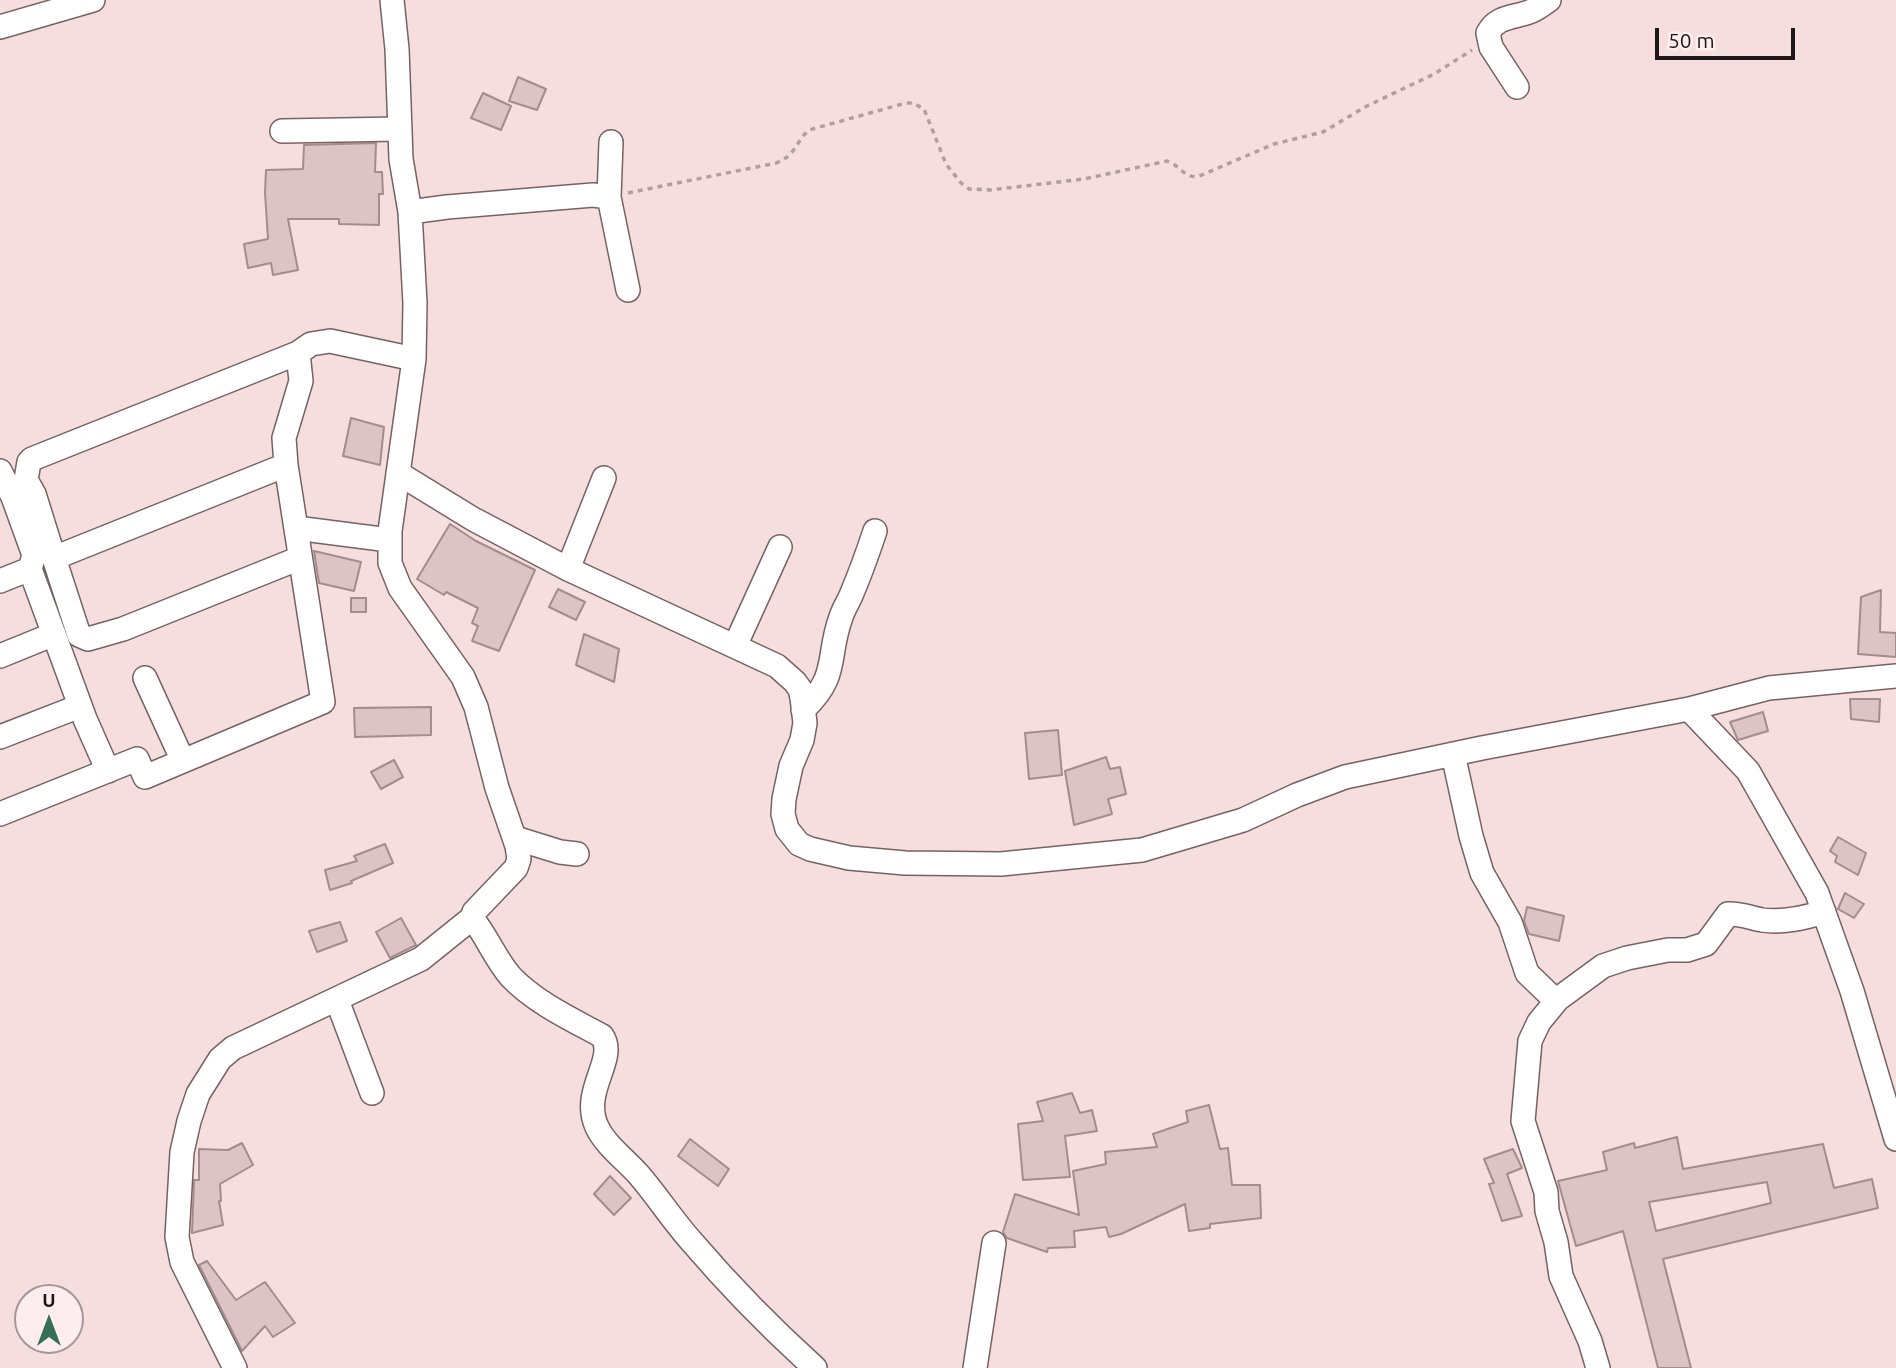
<!DOCTYPE html>
<html>
<head>
<meta charset="utf-8">
<style>
	body { margin:0 }
	#map { position:relative; width:1896px; height:1368px; overflow:hidden; background:#f6dedf; font-family:Ubuntu,sans-serif }
	canvas { display:block }
	.north { position:absolute; left:14px; top:1284px; width:70px; height:70px; box-sizing:border-box; background:#fdedee; border:2px solid #a49798; border-radius:50%; rotate:0deg; font-size:19px; font-weight:700; line-height:28px; text-align:center; color:#1f1717 }
	.north::after { content:''; display:block; margin:auto; width:24px; height:32px; background:#366f57; clip-path:polygon(50% 0,100% 100%,50% 72%,0 100%) }
	.scale { position:absolute; left:1655px; top:28px; width:140px; height:32px; box-sizing:border-box; border:4px solid #1f1717; border-top:0; padding-left:9px; font-size:21px; line-height:24px; white-space:nowrap; color:#1f1717; -webkit-text-stroke:5px #fdedee; paint-order:stroke }
</style>
</head>
<body>
<div id="map">
<canvas width="1896" height="1368"></canvas>
<div class="north">U</div>
<div class="scale">50 m</div>
</div>
<script>
const context = document.querySelector('canvas').getContext('2d');
context.lineJoin = 'round';
function fillPath(path, color) {
  context.fillStyle = color;
  context.fill(path, 'evenodd');
}
function trace(path, color, width, dash) {
  context.strokeStyle = color;
  context.lineWidth = width;
  context.lineCap = dash ? 'butt' : 'round';
  context.setLineDash(dash || []);
  context.stroke(path);
}
const building = new Path2D(`
	M518,77l28,12 -9,21 -28,-9z
	M483,93l28,13 -10,24 -30,-12z
	M376,143l-1,29h7l1,22h-4v31l-40,-1v-5h-51l10,51 -25,5 -2,-12 -23,5 -4,-24 24,-5 -3,-46 1,-23 37,-1 1,-24z
	M351,418l33,9 -4,38 -37,-9z
	M450,524l26,17 59,29 -36,81 -27,-10 6,-15 -6,-3 6,-15 -32,-16 -2,3 -27,-16z
	M314,551l47,11 -7,29 -35,-8z
	M558,589l27,13 -9,18 -27,-13z
	M1881,590l-1,42 16,1v24l-38,-3 3,-57z
	M351,598h15v14h-15z
	M584,634l35,15 -5,33 -38,-17z
	M1850,699h30l-1,23 -28,-3z
	M431,707v28l-76,2 -1,-29z
	M1763,712l5,19 -30,9 -8,-18z
	M1058,730l4,45 -33,4 -4,-46z
	M1106,757l4,12 10,-2 6,27 -18,5 4,15 -38,11 -9,-54z
	M394,760l9,17 -22,12 -10,-17z
	M1838,837l28,16 -8,22 -23,-13 2,-6 -7,-5z
	M385,844l8,19 -42,18 1,2 -22,7 -5,-20 32,-9 -3,-5z
	M1845,893l19,11 -10,14 -16,-9z
	M1527,907l37,9 -5,25 -30,-7 -5,-13z
	M401,918l15,27 -26,13 -14,-26z
	M340,922l7,19 -30,11 -8,-21z
	M1072,1093l8,20 12,-3 5,21 -32,5 5,41 -47,3 -5,-56 25,-3 -6,-19z
	M1209,1105l11,44 8,-1 4,37h28l1,33 -51,6v4l-21,3 -4,-27 -64,30 -12,3 -3,-10 -32,4 1,16 -27,1 -1,4 -40,-14 -4,-6 12,-38 64,21 -6,-44 33,-7 -1,-12 52,-5 -4,-13 35,-12 -2,-11z
	M1677,1137l6,32 140,-25 11,44 38,-9 6,29 -215,51 28,109h-33l-35,-137 -47,15 -18,-65 49,-11 -4,-18 31,-9 1,5zM1767,1182l4,21 -115,28 -7,-29z
	M690,1139l39,30 -11,17 -40,-30z
	M242,1143l11,22 -33,19 1,17h-2l4,24 -31,8 2,-53h5v-31l29,1z
	M1513,1149l9,19 -15,6 15,42 -20,5 -13,-37 5,-1 -10,-24z
	M610,1176l21,22 -17,17 -20,-21z
	M207,1261l29,39 29,-18 30,41 -22,14 -8,-11 -23,25 -43,-86z`);
fillPath(building, '#dcc4c5');
trace(building, '#a38c8d', 2);
const street = new Path2D(`
	M0,27l93,-27
	M1517,87l-26,-40 -3,-14c9,-17 25,-15 41,-21 7,-2 14,-8 20,-12
	M282,131l117,-2
	M611,142l-2,55 19,93
	M410,212l37,-5 146,-12 16,2
	M286,465l-232,93 -20,-64 -8,-14 3,-18 3,-3 266,-106 13,-9 19,-3 84,18
	M0,471l13,26 21,58 -4,14 55,150 23,52
	M398,473l75,46 95,50 209,97 18,16 5,7 2,9 3,25 -3,17 -11,26 -7,33 -1,15 4,15 12,15 11,5 39,9 56,5 96,1 141,-14 101,-30 54,-25 48,-18 137,-29 207,-39 80,-21 127,-12
	M296,528l93,12
	M54,558l25,77 9,4 35,-10 177,-71
	M568,569l36,-91
	M0,581l30,-12
	M735,646l45,-99
	M0,656l54,-22
	M145,678l38,83
	M1689,709l59,62 69,122 35,98 44,148
	M803,710c37,-35 23,-52 38,-93 3,-9 8,-16 11,-24 9,-21 16,-41 23,-62
	M0,737l80,-31
	M1453,754l18,82 11,37 28,49 17,51 29,28
	M0,814l137,-55 8,18 178,-75 -37,-237 -2,-27 17,-57 -3,-28
	M515,838l45,14 17,2
	M472,918c15,18 23,41 39,59 25,26 60,42 91,59 16,23 -22,55 -5,91 9,19 29,33 42,48 19,22 34,46 53,67 36,42 82,89 123,126
	M337,1000l35,93
	M235,1368l-53,-106 -5,-25 5,-85 7,-31 9,-27 22,-35 13,-11 188,-89 51,-41 2,-6 42,-44 3,-9 -2,-13 -20,-58 -21,-81 -13,-30 -63,-89 -10,-25v-32l24,-172 1,-56 -5,-91 -9,-53 -4,-110 -5,-49
	M975,1368l19,-125
	M1598,1368l-8,-27 -29,-65 -5,-34 -9,-31 -1,-19 -23,-71 7,-80 9,-19 19,-23 45,-33 24,-8 41,-8h19l19,-6 22,-30c12,-1 22,4 34,6 21,3 42,-2 62,-8`);
trace(street, '#776263', 26);
trace(new Path2D(`
	M628,193l148,-30c21,-8 19,-21 33,-33l97,-27h7l11,6 22,55 15,19 8,6 21,1 94,-11 83,-18c12,4 17,16 30,16l77,-33 49,-12 42,-25 69,-33 38,-24`), '#b19f9f', 3.5, [5, 5]);
trace(street, '#fff', 23);
</script>
</body>
</html>
